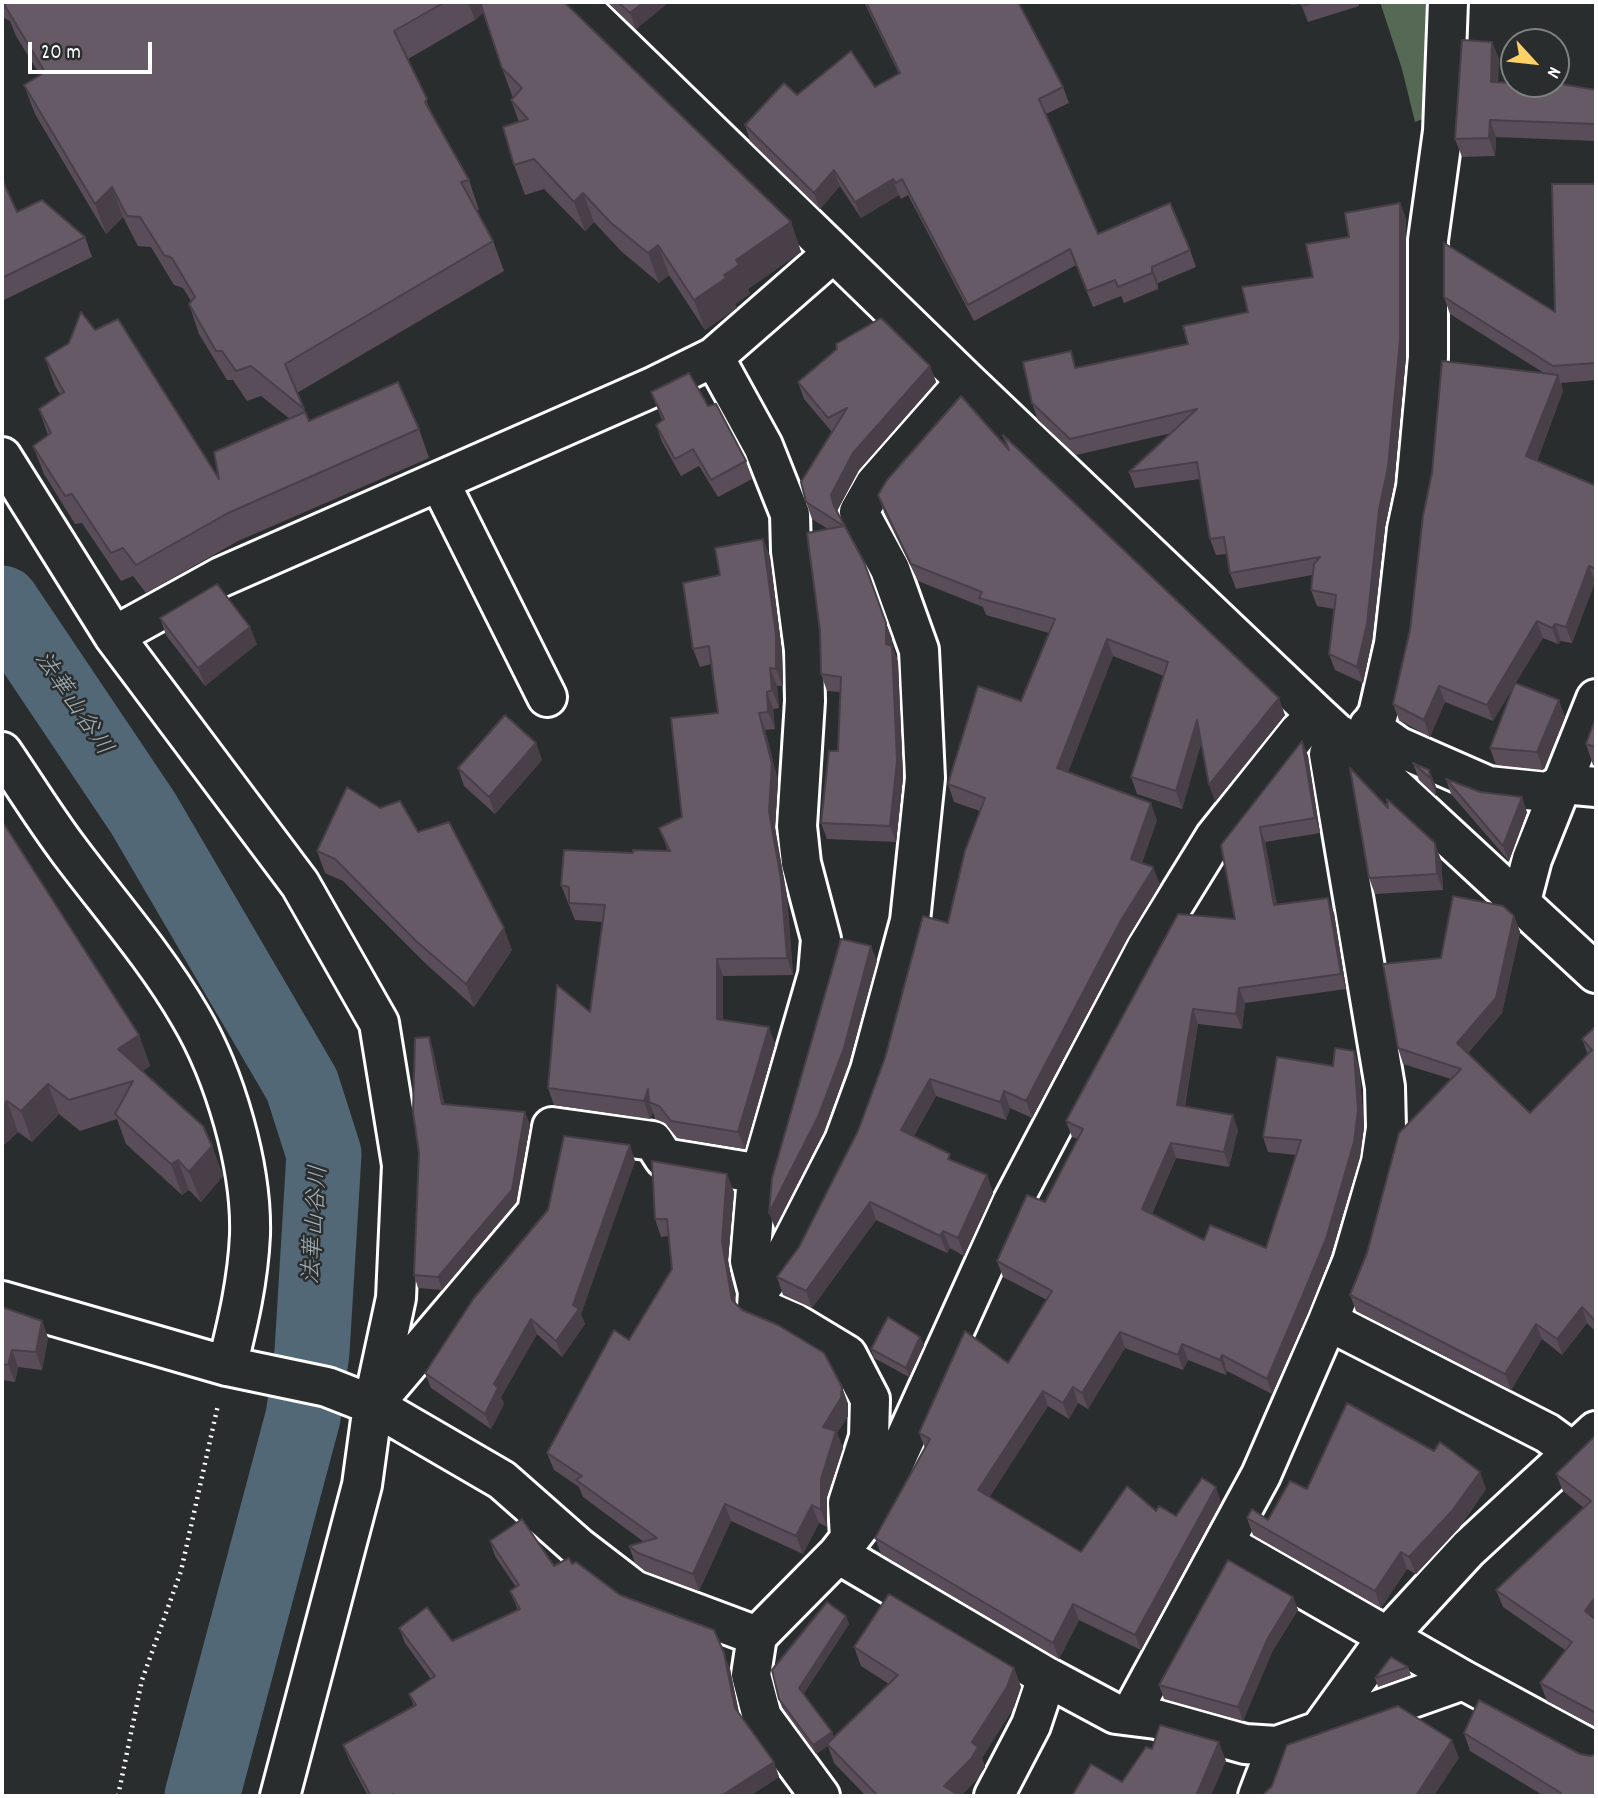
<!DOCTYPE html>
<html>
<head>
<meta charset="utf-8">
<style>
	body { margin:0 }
	#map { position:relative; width:1598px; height:1798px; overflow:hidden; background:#2a2d2e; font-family:Dekko,sans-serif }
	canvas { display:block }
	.frame { position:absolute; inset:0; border:4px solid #fff; pointer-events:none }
	.north { position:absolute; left:1500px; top:28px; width:70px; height:70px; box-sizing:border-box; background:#2a2d2e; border:2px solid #7f8182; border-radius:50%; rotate:117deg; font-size:19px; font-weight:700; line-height:28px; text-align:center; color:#fff }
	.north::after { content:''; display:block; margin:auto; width:24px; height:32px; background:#ffd166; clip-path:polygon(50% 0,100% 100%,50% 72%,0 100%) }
	.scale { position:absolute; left:28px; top:42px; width:124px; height:32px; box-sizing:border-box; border:4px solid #fff; border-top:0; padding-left:9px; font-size:21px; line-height:24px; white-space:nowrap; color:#fff; -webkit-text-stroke:5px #2a2d2e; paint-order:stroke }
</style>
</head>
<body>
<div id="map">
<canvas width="1598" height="1798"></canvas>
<div class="frame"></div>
<div class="north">N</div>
<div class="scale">20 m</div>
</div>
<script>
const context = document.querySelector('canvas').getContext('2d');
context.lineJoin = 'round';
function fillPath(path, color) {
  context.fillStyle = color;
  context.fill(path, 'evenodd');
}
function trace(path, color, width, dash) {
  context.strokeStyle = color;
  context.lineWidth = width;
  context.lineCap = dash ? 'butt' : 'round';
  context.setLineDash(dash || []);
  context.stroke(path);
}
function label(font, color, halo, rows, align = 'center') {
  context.font = font + ' Dekko,"Klee One",sans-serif';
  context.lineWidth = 5;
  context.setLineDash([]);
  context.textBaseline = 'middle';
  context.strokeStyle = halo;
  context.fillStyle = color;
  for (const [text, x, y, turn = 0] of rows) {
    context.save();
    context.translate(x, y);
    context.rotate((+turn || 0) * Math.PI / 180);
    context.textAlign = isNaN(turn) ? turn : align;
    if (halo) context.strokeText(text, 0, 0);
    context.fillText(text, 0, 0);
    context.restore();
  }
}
fillPath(new Path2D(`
	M1380,2h60l-9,114 -16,6 -13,-53z`), '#566954');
trace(new Path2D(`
	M2,603l141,210 159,272 22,69 -12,198 -9,65 -101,379`), '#526876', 75);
const minor = new Path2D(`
	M576,2l390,379 351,334 279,258
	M714,357l49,89 27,68 1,37 13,99 1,51 -8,125 4,37 20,76 -3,35 -62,215 -6,72 8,31
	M2,457l112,179 186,248 79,139 23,142 -6,133 -23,107 -11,80 -82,311
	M439,481l108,216
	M114,636l107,-59 430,-189 63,-31 119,-104
	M1369,726l30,21 89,39 59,6 16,-8 33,3
	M1356,748l22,-34 16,-70 13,-115 9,-42 12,-130v-117l15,-109 5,-129
	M2,752c22,32 42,65 66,97 41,55 88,108 122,167 35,59 62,151 60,219 -2,45 -12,88 -23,131
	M1521,901l11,-42 64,-160
	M2,1301l225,65 100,21 46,18 129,75 76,67 56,43 123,46
	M1328,1321l219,112 26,19
	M374,1404l163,-192 15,-85 101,14 11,17 97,16
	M850,1538l-2,-35 21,-66 1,-38 -23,-44 -53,-32 -37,-16 1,-15 28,-38 58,-113 26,-71 40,-149 15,-143 -6,-128 -29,-81 -31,-57 16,-28 91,-103
	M1224,1543l239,137
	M838,1554l209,123 69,37 40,5 89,25 32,2 186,-66 133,72
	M1131,1714l130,-239 67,-154 24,-59 29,-100 5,-34 -1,-41 -56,-333 11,-19
	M1318,1733l70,-97 80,-87 128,-118
	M820,1796l-58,-79 -11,-42 6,-39 81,-82 27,-35 28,-53 119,-263 134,-254 69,-112 83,-104 19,-18
	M994,1796l37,-71 16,-48
	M1258,1796l19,-50`);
trace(minor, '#fff', 44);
trace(new Path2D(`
	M118,1796l24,-116 39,-109 37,-166`), '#fff', 4.5, [2, 5]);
trace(minor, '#2a2d2e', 38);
fillPath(new Path2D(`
	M2,2h562l227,220 10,30 -53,37 2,5 -15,10 2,4 -32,22 -36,-55 -10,8 -38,-32 -27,-29 -9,9 -41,-42 -19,6 -11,-30 5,-43 -8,-22 2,-2 -11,-30 -18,-56 -9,8 -67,39 25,57 36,64 10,30h-2l16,31 11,30 -207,122 12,28 110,8 10,29 -191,83 -92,52 -13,-17 -12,5 -39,-58 -7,1 -31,-50 -11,-28 15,-11 -9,-26 21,-15 -5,-8 -10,-28 50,-28 124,149 71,-60 -29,-23 -14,5 -14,-21h-6l-28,-46 -10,-30 2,-3 -8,-13 -9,-3 -23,-38 -13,-1 -15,-29 -17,17 -71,-120 -11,-29 16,-10 -24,-39 -6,-15 -6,-3 -2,-4z
	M607,2h62l-33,27z
	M864,2h154l45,85 6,16 -23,11 52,120 92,16 6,17 -38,16v6l-34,14 -3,-7 -28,11 -17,-42 -102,56 -66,-126 -7,4 -2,-4 -38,23 -21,-32 -20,23 -70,-68 -5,-16 52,-30 78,-8 24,-13z
	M1290,2h69v4l-51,16 -7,-18 -10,1z
	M1492,42l7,17 -1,23 98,8v51l-100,-4 -1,19 -33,1 -7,-18z
	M2,172l3,13 12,27 68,25 7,20 -90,44z
	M1596,184v196l-35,3 2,8 -26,70 59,25v96h-1l-23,61 -11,-2 -3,3 -15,-6 -28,45 50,34 -22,53 -47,-5 -6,-17 23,-61 -20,34 -48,-19 -15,35 -31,-17 -6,-16 151,-331 -94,-59 -6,-17 111,15z
	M1400,203l6,16v137l-12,128 -9,43 -13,113 -9,43 -28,-13 -6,-16 5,-45 -17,-3 -6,-16 1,-15 -76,14 -6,-16 -3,-19 -11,1 -6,-16 -10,-60 -65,9 -6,-16 43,-39 -96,22 -38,-35 -6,-17 45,-35 111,-24 125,-67 36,-40z
	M930,366l6,16 -77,88 -22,41 55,128v7l6,16 5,115 -7,65 -69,-3 -6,-16 17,-72 2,-59 -13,-1 -6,-17 7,-145 -16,-10 -6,-17 26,-70 -28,-33 -6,-17z
	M651,392l57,14 38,55 6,18 -34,18 -19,-31 -18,10 -19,-34 -6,-17 6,-5z
	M1008,450l277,265 -70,87 -14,-58 -19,65 -45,-15 -6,-17 33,-101 -51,-20 -45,116 89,48 -15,43 18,21 -1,2 -32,53 -95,179 -22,-10 -4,12 -70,-24 -22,40 39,25 34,14 6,18 -29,63 -14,-8 -3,5 -71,-33 -64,88 -29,-13 -6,-18 22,-30 59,-116 90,-208 32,-112 -26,-9 -6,-18 73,-83 28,-68 -63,-18 -3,-8 -65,-26 -34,-69 -6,-17z
	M763,539l7,18 12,95 1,34h-6l2,22 -6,1 2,20 -10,1 13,51 -3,47 12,68 6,79 -70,1v44l52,24 -30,105 -68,-11 -12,-15 -10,-4 -2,-7 -3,7 -96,-14 -6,-17 42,-76 13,-90 -28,-2 -14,-35 72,-32 35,-2 -9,-23 23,-11 36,-104 -7,-49 -11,3 -7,-18z
	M160,618l97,26 -52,42 -39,-51z
	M1596,717v49l-3,-1 -7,-21z
	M1302,741l6,15 12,77 -55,9 12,63 57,8 12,76 -101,14 -3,26 -44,-5 -13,82 53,24 -9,37 -53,-9 -24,56 52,26 62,8 30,-93 -28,-3 -5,-15 70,-71h26l5,61 -4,30 -29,98 -23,58 -36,81 -45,-23 -1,4 -38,-15 -5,10 -58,-22 -37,61 -10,-6 -9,16 -21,-13 -59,91 92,55 75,-41 20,5 45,-14 -80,148 -62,-30 -20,39 -178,-105 -6,-16 50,-90 -6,-15 89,-70 39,-63 -44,-23 -6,-16 48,-59 33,-63 -6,-2 -6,-16 169,-202 -14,-74z
	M536,743l6,17 -47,54 -31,-28 -6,-18z
	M1413,763l16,7 7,17v9l-17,-16z
	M1446,779l81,33 -18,49 -58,-67z
	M2,821l137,214 11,31 -8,5 70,75 11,30 -22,26 -12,-12 -7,5 -56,-51 -9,-25 -37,12 -21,-17 -27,28 -14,-10 -16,15z
	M418,832l94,118 -38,57 -49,-44 -82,-82 -18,-8 -8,-22z
	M1441,860l2,30 -68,4 -6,-16z
	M1514,916l6,16 -18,81 -34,40 62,60 58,-58 -6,-16 14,-13v306l-9,-9 -25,32 -20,-16 -31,51 -155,-79 -6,-16 101,-216 -48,-15 -5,-16 43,-90z
	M429,1037l4,13 11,54 86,21 -14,77 -74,88 -24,-2 -4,-13z
	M635,1161l-54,153 4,10 -23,33 -25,-23 -36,63 3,7 -13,25 -60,-41 -6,-15z
	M734,1192l-6,68 8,44 106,83 6,17v12l-11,17 6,15 -16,49v30l-8,-4 -16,31 -72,-33 -32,70 -54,-20 -10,-8 -6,-17 15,-4 -61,-45 -4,-10 -25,-17 -7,-17 82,-113 43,-71 -3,-33 -8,1 -6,-18z
	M2,1307l40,14 6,17 -6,32 -24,-3 -3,15 -13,-2z
	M924,1345l-15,32 -35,-19 -3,-9z
	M1596,1435v292l-49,-26 -7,-18 25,-33 -62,-43 -7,-17 88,-82 -21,-17 -7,-17z
	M1307,1489h179l-27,39 -43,46 -9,-5 -26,39 -128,-73 -6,-17 21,2z
	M490,1541l64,25 18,-2 158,105 9,44 35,49 5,15 -29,19h-382l-19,-36 -6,-15 71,-39 -5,-12 22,-15 -26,-36 -6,-15 53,13 66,-31 -8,-19 6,-4 -21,-31z
	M1293,1597l5,13 -26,42 -29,69 -79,-22 -5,-14z
	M846,1616l3,8 -46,70 31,43 55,-53 -28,-18 -7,-19 160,21 7,19 -7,20 -32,51 3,9 -7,11 -17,18h-95l-32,-33 -6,-17 -12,8 -34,-47 -3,-8z
	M1408,1667l3,8 -33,12 -3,-9z
	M1464,1733l127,23 5,40h-52l-74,-45z`), '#594d59');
fillPath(new Path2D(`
	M468,2h13l4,9 -10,9z
	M644,2h25l-33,27 -6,-16z
	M1492,42l7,17 -2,40 -6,-17z
	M1490,120l6,17 -1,19 -6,-18z
	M834,170l6,16 -20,23 -6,-16z
	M893,179l6,16 -38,23 -6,-16z
	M112,187l11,30 -17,17 -11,-30z
	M583,193l11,29 -9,9 -11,-29z
	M1400,203l6,16v137l-12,128 -9,43 -13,113 -9,43 -6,-16z
	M791,222l10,30 -53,37 2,5 -15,10 2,4 -32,22 -11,-30 30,-25 12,-15z
	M658,245l11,30 -10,8 -11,-30z
	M1152,267l6,16v6l-6,-16z
	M930,366l6,16 -77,88 -22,41 3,11 -9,-27 22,-42z
	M1558,375l5,16 -31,82 -6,-17z
	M763,539l7,18 12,95 1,34 -7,-17z
	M864,562l28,77v7l6,16 5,115 -7,65 -6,-16 -4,-182z
	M1589,566l6,16 -23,61 -6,-16z
	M1537,621l6,17 -50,83 -6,-16z
	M1555,624l6,17 -3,3 -6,-16z
	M250,627l7,17 -52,42 -7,-18z
	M1107,639l6,17 -50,129 -6,-17z
	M770,668l7,18 2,22 -7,-18z
	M1439,686l6,16 -15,35 -6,-17z
	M767,692l6,17 2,20 -7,-17z
	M1279,698l6,17 -70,87 -6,-17z
	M1559,700l6,17 -22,53 -6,-18z
	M759,713l6,17 13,51 -3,47 12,68 6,79 -6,-17 -18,-147z
	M1197,720l6,17 -21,72 -6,-18z
	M1302,741l6,15 12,77 -5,-15z
	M536,743l6,17 -47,54 -6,-17z
	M1429,770l7,17v9l-6,-18z
	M1522,797l5,15 -18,49 -6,-15z
	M1151,803l6,17 -20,56 -6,-17z
	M1260,827l5,15 15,78 -6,-15z
	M1435,843l6,17 2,30 -6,-16z
	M1153,867l7,17 -1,2 -32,53 -95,179 -6,-17 94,-179z
	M1328,898l6,15 12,76 -5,-15z
	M1514,916l6,16 -18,81 -39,45 -6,-15z
	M504,928l8,22 -38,57 -8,-23z
	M871,946l6,15 -28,102 -25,69 -49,96 -6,-15z
	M717,959l6,17v60l-6,-17z
	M1239,988l6,15 -3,26 -6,-15z
	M1193,1009l5,15 -16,96 -5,-15z
	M769,1027l6,17 -30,105 -7,-17z
	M139,1035l11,31 -21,14 -11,-31z
	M429,1037l4,13 14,66 -5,-12z
	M1354,1051l5,15 5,61 -4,30 -29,98 -23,58 -36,81 -5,-15z
	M930,1079l6,17 -28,51 -7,-17z
	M48,1084l11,30 -27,28 -11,-31z
	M648,1089l1,13 4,10 -3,7 -6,-18z
	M1004,1091l6,17 -4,12 -6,-18z
	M7,1101l11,31 -16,15v-41z
	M525,1112l5,13 -14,77 -74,88 -4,-13z
	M1233,1115l5,15 -9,37 -5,-15z
	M1171,1143l5,15 -29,66 -5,-15z
	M630,1145l5,16 -54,153 4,10 -23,33 -6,-16 17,-36z
	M212,1146l11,30 -22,26 -12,-30z
	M178,1160l11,30 -7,5 -11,-31z
	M727,1174l7,18 -6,68 10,58 -6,-18 -10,-58z
	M987,1175l6,18 -29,63 -6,-18z
	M870,1202l6,18 -64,88 -6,-17z
	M943,1231l7,17 -3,5 -7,-17z
	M1582,1307l5,16 -25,32 -5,-16z
	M531,1319l6,15 -36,63 3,7 -13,25 -6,-15 9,-30z
	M42,1321l6,17 -6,32 -6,-18z
	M1536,1324l6,15 -31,51 -6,-16z
	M1120,1332l5,16 -37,61 -6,-16z
	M920,1337l4,8 -15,32 -3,-9z
	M1182,1344l6,16 -5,10 -5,-15z
	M12,1350l6,17 -3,15 -7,-17z
	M1222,1355l5,16 -1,4 -6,-15z
	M842,1387l6,17v12l-11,17 6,15 -16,49v30l-6,-17v-31l2,-52z
	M1073,1387l5,16 -9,16 -6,-16z
	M1043,1391l5,15 -64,100 -6,-16z
	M1480,1472l6,17 -27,39 -43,46 -7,-17z
	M1216,1487l5,15 -80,148 -6,-15z
	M725,1504l6,17 -32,70 -6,-17z
	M812,1505l7,18 -16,31 -7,-18z
	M1401,1552l6,17 -26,39 -6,-17z
	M1596,1596v26l-11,-11z
	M1293,1597l5,13 -26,42 -29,69 -5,-14 30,-69z
	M1073,1604l6,16 -20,39 -6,-16z
	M846,1616l3,8 -47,73 -3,-9z
	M724,1653l6,16 11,54 -6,-15z
	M1014,1668l7,19 -7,20 -32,51 3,9 -7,11 -17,18 -17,-10 28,-44z
	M832,1732l4,9 -9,3 1,2 -12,8 -3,-9z
	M1452,1740l7,18 -25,38h-18z
	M1219,1742l7,19 -15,35h-15z
	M774,1762l5,15 -29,19h-29z`), '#483f48');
const building = new Path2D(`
	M3,2h442l-51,29 33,68 -2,3 44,78 -8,2 32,59 -208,123 19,45 -53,-43 -15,5 -14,-20h-6l-27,-47 6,-7 -23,-39 -8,-3 -24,-38 -13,-1 -15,-29 -17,17 -71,-119 21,-13 -40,-66z
	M480,2h84l227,220 -55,38 3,5 -15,10 2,3 -32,22 -36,-55 -10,8 -38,-31 -27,-29 -9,9 -40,-43 -20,6 -11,-38 25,-8 -17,-19 11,-12 -20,-20z
	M618,2h26l-14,11z
	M866,2h152l45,85 -24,12 59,135 72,-31 20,47 -38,17v6l-34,14 -3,-7 -28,11 -17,-42 -102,56 -66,-126 -6,4 -3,-4 -38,23 -21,-32 -20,23 -69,-68 39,-42 13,12 54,-44 24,36 25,-14z
	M1300,2h17l-15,4z
	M1462,40l30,2 -1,40 23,1v1h47l35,6v34l-106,-4 -1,18 -34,1z
	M2,179l15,33 25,-12 43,37 -83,41z
	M1552,184h44v179l-43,3 -109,-69v-54l111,69z
	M1400,203v137l-12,127 -9,43 -12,114 -10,43 -28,-13 7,-59 -25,-5 3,-26 6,-7 -90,16 -6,-36 -14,2 -13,-77 -68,10 68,-63 -127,30 -38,-36 -9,-41 48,-11 4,17 113,-24 -5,-18 65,-14 -6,-25 71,-10 -7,-33 43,-7 -4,-24z
	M81,312l14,18 23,-11 101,160 -5,-27 91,-40 4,9 89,-39 21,47 -191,84 -92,52 -13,-17 -12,5 -39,-59 -7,2 -32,-50 18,-13 -12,-24 25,-17 -19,-34 24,-15z
	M881,318l49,48 -77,87 -22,42 3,11 30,56 22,61v21l6,2 5,115 -7,65 -69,-3 8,-72h9l3,-74 -20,-3 -1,-43 -13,-98 37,-7 -38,-24 -5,-20 46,-74 -19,10 -30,-36 39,-33 -1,-5z
	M1442,361l116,14 -32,81 70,30v83l-7,-3 -23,61 -11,-3 -3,4 -15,-7 -50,84 -48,-19 -15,34 -31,-16 17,-74 13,-114 9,-43z
	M689,373l19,33 8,-2 30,57 -35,19 -18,-31 -18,10 -19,-34 8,-6 -13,-27z
	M961,396l48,54 -6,-15 276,263 -70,87 -12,-65 -21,71 -45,-14 37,-115 -61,-23 -50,129 94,35 -20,56 22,8v2l-33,53 -94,179 -22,-10 -4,11 -70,-23 -29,51 49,24 -2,5 39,16 -29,63 -15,-7 -3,5 -70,-34 -64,89 -29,-14 22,-30 59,-116 27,-73 38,-142 25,7 17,-72 20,-53 -37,-14 30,-98 43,15 34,-82 -76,-21 3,-6 -71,-28 -33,-69 9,-15z
	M763,539l13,95v35l-6,-1 2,22 -5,2 1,20 -9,1 13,51 -3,47 12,68 6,79 -70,1v60l52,8 -31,105 -67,-11 -12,-15 -10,-4 -1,-13 -4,12 -96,-13 9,-103 33,27 15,-107 -36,-2v-16l-8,-2 3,-35 69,3v-3l37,1 -11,-23 23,-11 -11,-99 47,-5 -9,-67 -16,3 -10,-66 37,-8 -5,-27z
	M217,584l33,43 -52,41 -38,-50z
	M1515,683l44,17 -22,52 -47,-4z
	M505,715l31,28 -47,54 -31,-29z
	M1596,717v30l-10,-3z
	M1302,741l13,77 -55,9 14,78 54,-7 13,76 -102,14 -3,26 -43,-5 -16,96 56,10 -9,37 -53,-9 -29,66 62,31 6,-15 56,23 35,-108 -38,-3 14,-80 56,9 2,-18 19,3 4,60 -4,31 -28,97 -24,58 -35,82 -45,-24 -2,5 -38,-16 -4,11 -58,-23 -38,61 -9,-6 -10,16 -20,-12 -65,99 103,62 46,-66 29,25 3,-5 17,10 26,-38 14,9 -81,148 -62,-31 -20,39 -178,-105 55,-99 -11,-6 46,-102 43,32 44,-72 -55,-30 29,-64 1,-2 18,7 38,-73 -17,-8 112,-207 57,5 -14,-74z
	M1413,763l16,7 1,8z
	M1350,768l38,40 -1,-9 48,44 2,31 -68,4z
	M1446,779l34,13 42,5 -19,49z
	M347,787l33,21 20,-7 18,31 31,-10 55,106 -38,56 -50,-43 -81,-82 -18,-8z
	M2,821l137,214 -21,14 85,77 9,20 -23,26 -11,-12 -7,4 -56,-50 18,-33 -64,19 -21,-16 -27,27 -14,-10 -5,5z
	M1453,896l50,10 11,10 -18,82 -39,45 73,70 62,-63 -10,-11 14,-13v296l-14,-15 -25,32 -21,-15 -31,50 -155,-79 17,-42 32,-120 62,-64 -63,-21 -15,-84 58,-6z
	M841,939l30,7 -27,102 -26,69 -49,96 3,-35z
	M429,1037l13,67 83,8 -13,78 -74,87 -24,-2 5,-122 -6,-41 2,-74z
	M564,1136l66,9 -57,160 6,4 -23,32 -25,-22 -37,65 4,4 -13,26 -60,-41 49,-75 74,-88z
	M652,1161l75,13 -5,68 10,58 10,10 36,15 46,28 18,34 -1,11 -18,29 13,4 -15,48v31l-9,-5 -16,31 -71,-32 -32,70 -55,-21 -9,-7 28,-8 -81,-58 6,-4 -35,-23 67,-123 15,10 43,-71 -5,-50h-12z
	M2,1307l40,14 -6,31 -24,-2 -4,15 -6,-1z
	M888,1317l32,20 -14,31 -35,-19z
	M1347,1403l87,48 6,-9 40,30 -28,39 -43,46 -8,-5 -26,39 -128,-73 5,-9 16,11 22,-39 17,8z
	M1596,1435v161l-11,15 11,9v93l-56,-30 32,-41 -76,-52 95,-89 -35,-27z
	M522,1519l32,47 15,-8 3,6 4,-2 44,33 94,35 10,23 11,55 39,54 -53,34h-326l-1,-2 -4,2h-19l-28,-51 73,-40 -7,-11 26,-18 -36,-48 28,-21 25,34 68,-32 -10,-18 9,-6 -29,-44z
	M1228,1560l65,37 -25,41 -30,69 -79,-22z
	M889,1594l125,74 -7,19 -35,55 6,5 -7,12 -27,27 16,10h-82l-51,-52 71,-69 -44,-28z
	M827,1602l19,14 -47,72 33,44 -19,13 -34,-46 -7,-29z
	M1391,1657l17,10 -33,11z
	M1479,1700l101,54 11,2 5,-2v42h-36l1,-3 -97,-60z
	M1398,1706l54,34 -36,56h-154l10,-10 15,-41z
	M1160,1725l59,17 -23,54h-124l19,-32 31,18 24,-35 6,2z`);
fillPath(building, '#675a67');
trace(building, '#483f48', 2);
label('italic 24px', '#a8b4ba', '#2a2d2e', [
	["法華山谷川",71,705,56],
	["法華山谷川",318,1225,-86]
]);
</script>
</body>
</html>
